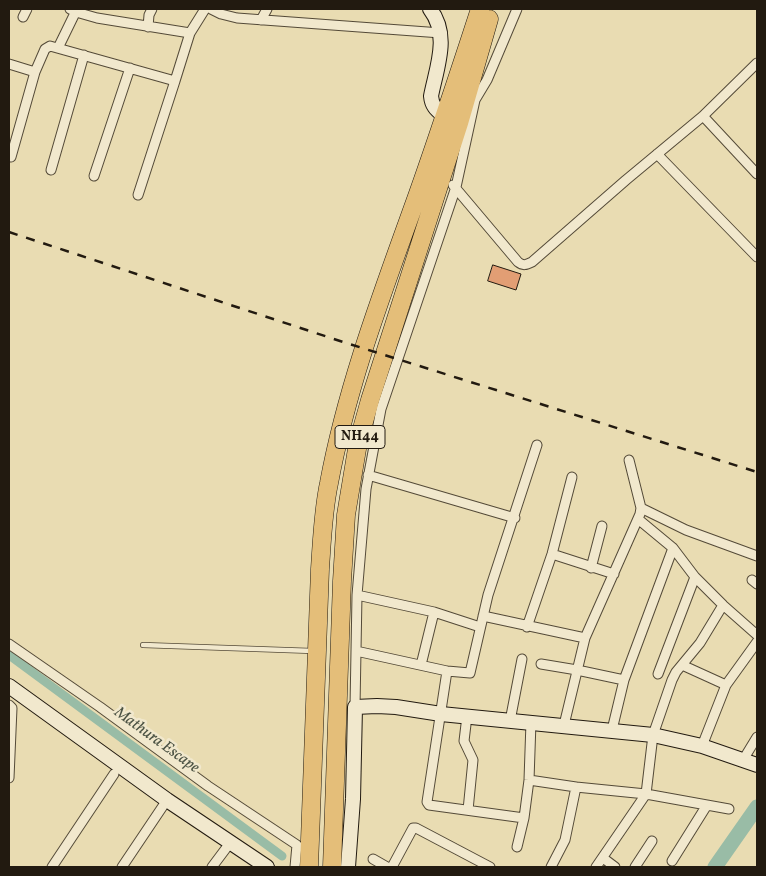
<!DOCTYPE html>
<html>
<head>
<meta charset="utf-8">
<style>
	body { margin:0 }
	#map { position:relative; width:766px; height:876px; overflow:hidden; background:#e9dcb2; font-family:Vollkorn,serif }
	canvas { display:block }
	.frame { position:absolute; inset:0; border:10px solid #221a10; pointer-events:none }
</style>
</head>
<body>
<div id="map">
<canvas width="766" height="876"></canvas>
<div class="frame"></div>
</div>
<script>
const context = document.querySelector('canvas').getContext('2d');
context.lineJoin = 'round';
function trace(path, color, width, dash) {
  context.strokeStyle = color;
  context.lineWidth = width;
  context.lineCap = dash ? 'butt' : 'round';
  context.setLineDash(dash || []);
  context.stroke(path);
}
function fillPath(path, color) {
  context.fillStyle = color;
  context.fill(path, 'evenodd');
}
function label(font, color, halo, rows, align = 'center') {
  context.font = font + ' Vollkorn,serif';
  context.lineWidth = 5;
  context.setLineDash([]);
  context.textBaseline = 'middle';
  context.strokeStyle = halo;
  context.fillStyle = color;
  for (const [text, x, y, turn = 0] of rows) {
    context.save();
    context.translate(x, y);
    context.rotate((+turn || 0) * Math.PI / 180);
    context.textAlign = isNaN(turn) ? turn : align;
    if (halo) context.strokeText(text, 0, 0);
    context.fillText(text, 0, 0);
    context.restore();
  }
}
trace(new Path2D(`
	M9,655l273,201`), '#99bca6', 9);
trace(new Path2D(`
	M715,867l42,-60`), '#99bca6', 15);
const building = new Path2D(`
	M493,265l28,9 -5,16 -28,-9z`);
fillPath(building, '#e29e74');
trace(building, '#221a10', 1);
const lane = new Path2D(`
	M143,645l170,6`);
const street = new Path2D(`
	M70,9l6,3 21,6 93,15
	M211,9l10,5 16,4 204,15
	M23,17l4,-8
	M261,20l6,-11
	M148,27l1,-12 3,-6
	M58,48l19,-39
	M9,64l26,8 10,-23 5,-3 125,35 15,-48 15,-24
	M703,116l54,58
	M657,154l100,103
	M11,157l24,-85
	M51,170l33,-115
	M94,176l36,-108
	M453,185l65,77c5,4 8,3 14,0l94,-82 77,-64 54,-53
	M138,195l37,-114
	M368,475l147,43
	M641,508l45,22 71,26
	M638,519l35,29 22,29 28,28 34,30
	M552,554l62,20
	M591,568l11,-42
	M752,580l5,4
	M357,595l77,17 46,15
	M483,616l102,22
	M527,627l25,-73 20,-77
	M9,644l91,63 108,79 89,59 -2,22
	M356,651l91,20 23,2 18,-78 49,-150
	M541,664l36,6 47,10
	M421,665l13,-53
	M682,665l44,20
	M447,671l-20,131 2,3 95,13
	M658,674l37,-97
	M9,705l3,3 -3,70
	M355,707l2,-112 9,-106 15,-80 75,-222 19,-87 12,-20 30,-71
	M467,716l-3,25 9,19 -5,50
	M510,721l12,-62
	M564,725l21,-87 55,-124 1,-6 -12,-48
	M612,730l12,-50 49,-132
	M702,746l24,-61 31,-43
	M743,760l14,-23
	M529,780l47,7 70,7 83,15
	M517,847l7,-29 5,-38 2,-58
	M603,858l12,9
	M373,859l14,8
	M672,861l35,-56
	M52,867l62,-93
	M122,867l45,-67
	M212,867l18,-24
	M392,867l21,-39h3l74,39
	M551,867l14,-27 11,-53
	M596,867l50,-73 7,-59 19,-55 4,-8 24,-29 23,-38
	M635,867l17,-26`);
const secondary = new Path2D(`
	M430,9c20,26 7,57 1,87 1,11 6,14 14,21
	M9,686l158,114 100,67
	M348,867l5,-68 2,-92 22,-1 19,1 45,7 212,21 49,11 55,19`);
const highway = new Path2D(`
	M309,867l11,-298c2,-29 3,-58 9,-86 18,-97 53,-189 86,-281 23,-64 44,-129 65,-193
	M332,867l10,-286 4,-66 12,-72 12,-43 89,-277 30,-104`);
trace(lane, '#544a38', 6);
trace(street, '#544a38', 11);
trace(secondary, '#221a10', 16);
trace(highway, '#221a10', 19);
trace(lane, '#f1e8cd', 4.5);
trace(street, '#f1e8cd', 9);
trace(secondary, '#f1e8cd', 14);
trace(highway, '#e4be79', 18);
trace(new Path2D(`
	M9,232l331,109 417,131`), '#221a10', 2.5, [9, 9]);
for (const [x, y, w] of [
	[360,437,50]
]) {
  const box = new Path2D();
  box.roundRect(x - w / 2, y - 11.5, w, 23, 4);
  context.fillStyle = '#f1e8cd';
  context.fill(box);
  trace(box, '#221a10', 1);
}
label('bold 14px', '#221a10', null, [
	["NH44",360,437]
]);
label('italic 16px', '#4c5344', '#f1e8cd', [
	["Mathura Escape",156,741,36]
]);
</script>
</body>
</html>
